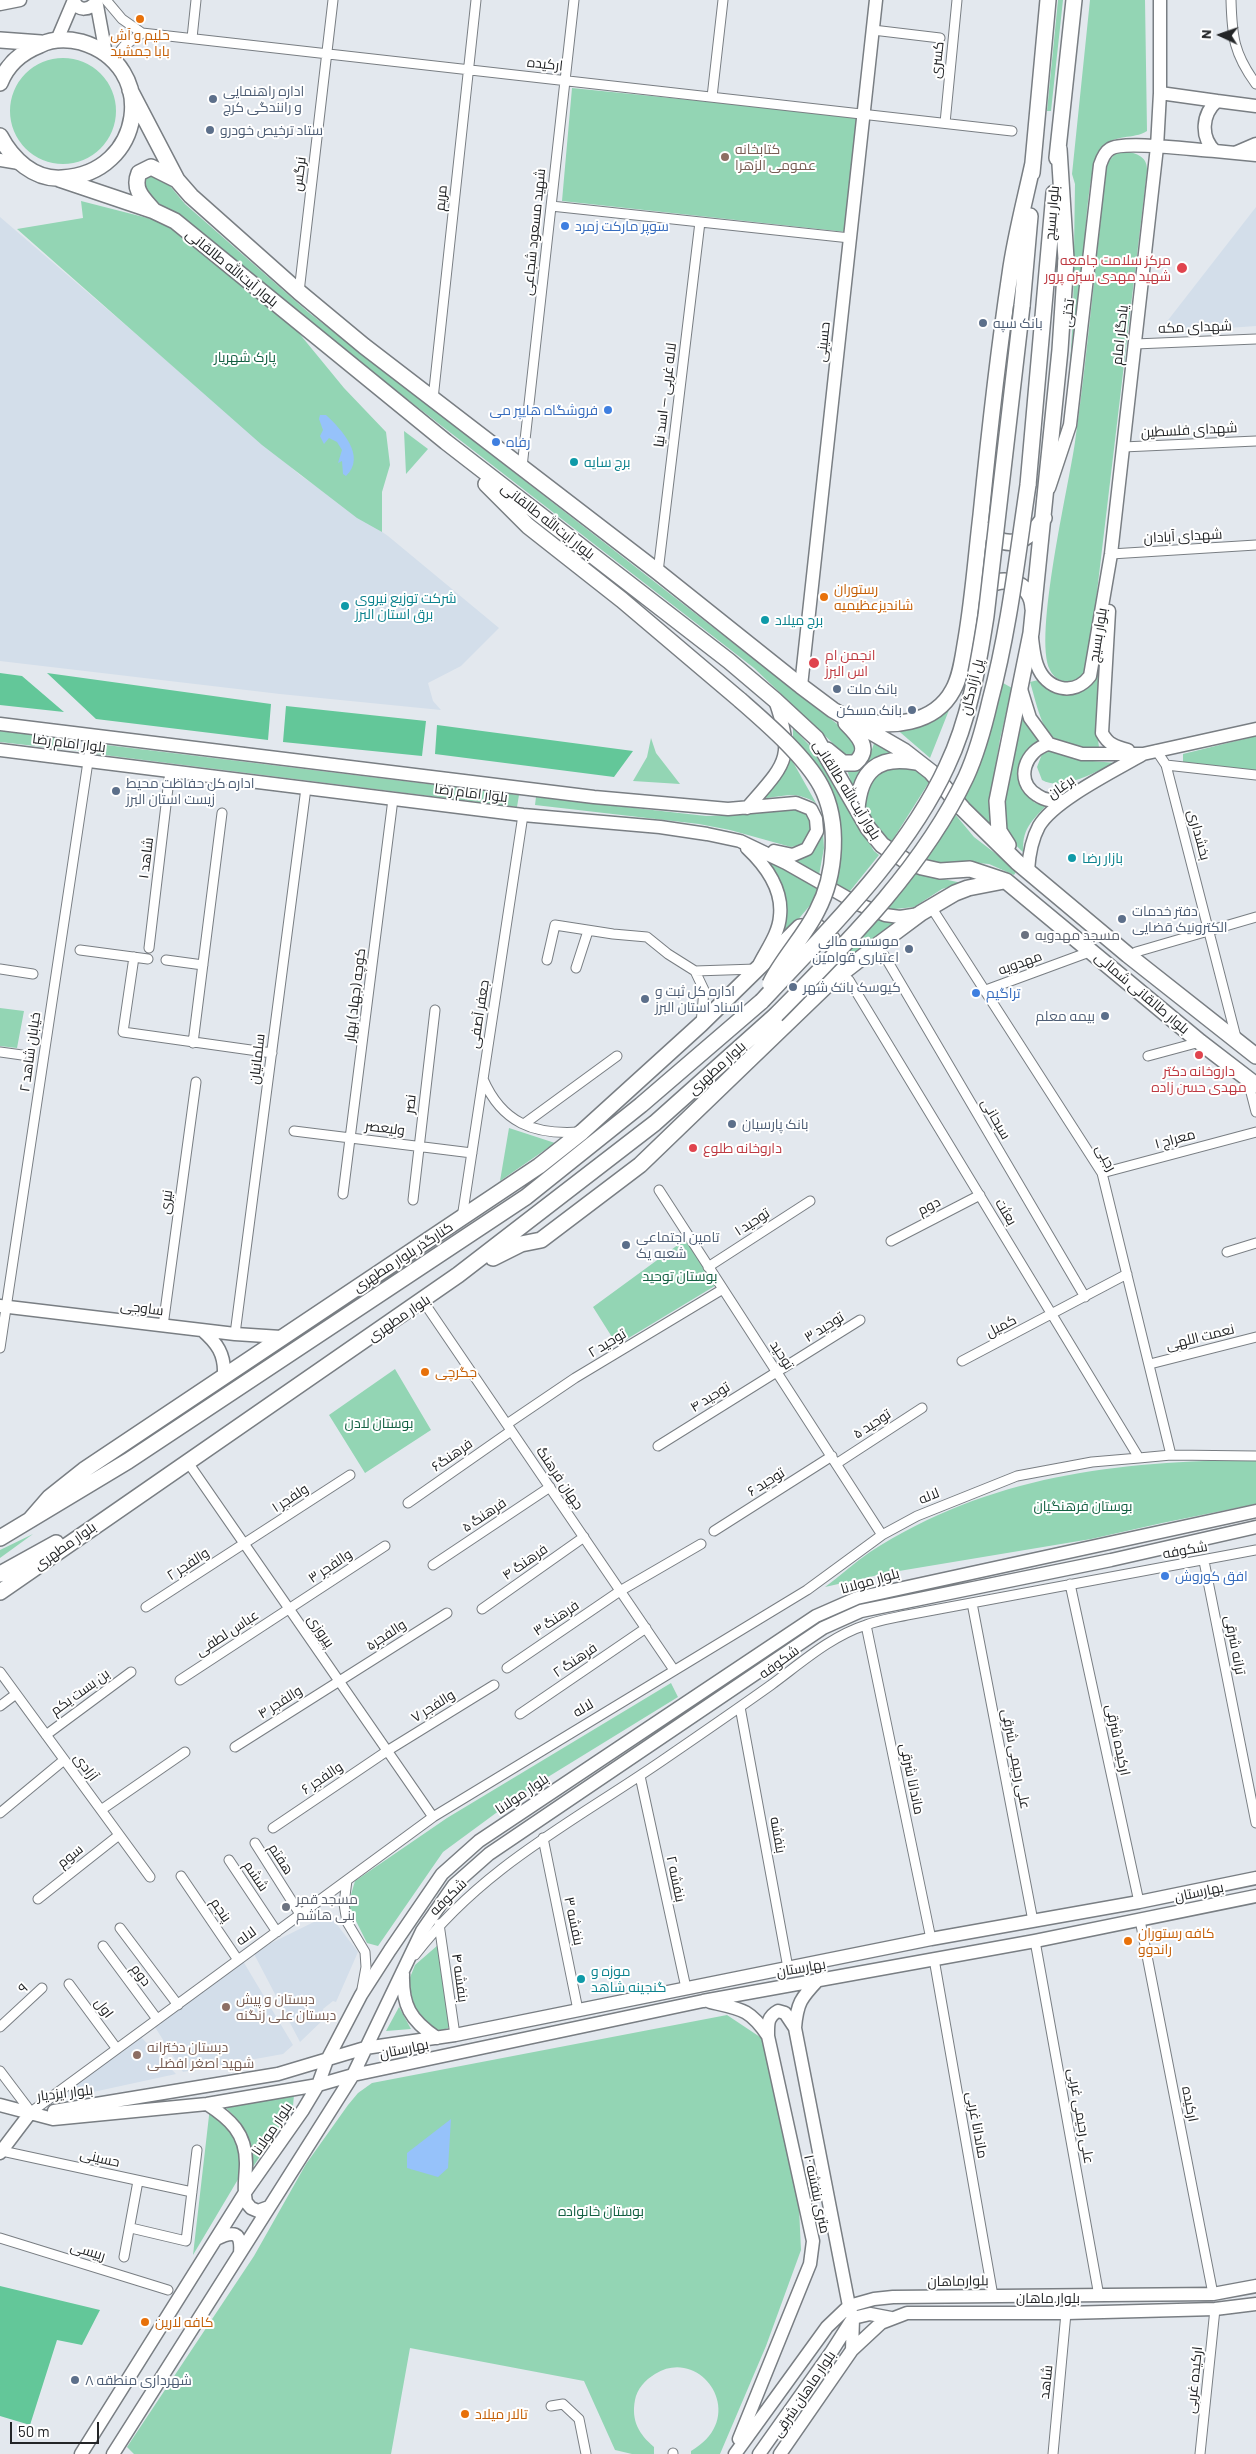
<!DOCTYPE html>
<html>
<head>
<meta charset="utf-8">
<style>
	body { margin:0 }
	#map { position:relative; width:1256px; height:2454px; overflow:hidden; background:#e3e8ee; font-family:Barlow,sans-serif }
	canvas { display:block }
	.north { position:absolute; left:1196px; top:10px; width:50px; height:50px; -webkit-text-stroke:4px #fff; paint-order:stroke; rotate:273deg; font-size:14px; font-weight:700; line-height:20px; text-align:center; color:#232527 }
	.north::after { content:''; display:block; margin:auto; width:18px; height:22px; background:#232527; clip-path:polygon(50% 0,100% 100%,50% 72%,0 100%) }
	.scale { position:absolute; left:10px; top:2422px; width:89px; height:22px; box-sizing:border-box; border:2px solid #232527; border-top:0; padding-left:6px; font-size:15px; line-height:18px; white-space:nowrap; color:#232527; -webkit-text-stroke:4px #fff; paint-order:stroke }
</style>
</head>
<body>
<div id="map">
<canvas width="1256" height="2454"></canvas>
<div class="north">N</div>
<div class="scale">50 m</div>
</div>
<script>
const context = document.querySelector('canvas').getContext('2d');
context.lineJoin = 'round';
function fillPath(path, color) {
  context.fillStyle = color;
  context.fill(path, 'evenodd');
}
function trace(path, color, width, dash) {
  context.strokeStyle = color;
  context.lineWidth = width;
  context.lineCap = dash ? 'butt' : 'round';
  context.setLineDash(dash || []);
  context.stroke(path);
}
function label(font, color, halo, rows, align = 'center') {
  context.font = font + ' Barlow,Cairo,sans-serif';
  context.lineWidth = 4;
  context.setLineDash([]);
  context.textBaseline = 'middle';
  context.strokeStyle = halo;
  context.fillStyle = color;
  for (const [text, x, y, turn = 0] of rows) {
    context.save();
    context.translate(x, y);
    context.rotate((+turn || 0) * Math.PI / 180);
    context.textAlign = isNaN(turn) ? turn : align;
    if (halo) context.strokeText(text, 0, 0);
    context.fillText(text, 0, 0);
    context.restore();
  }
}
fillPath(new Path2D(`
	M1256,207v119l-98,7z
	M0,217l300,258 88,61 111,92 -38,38 -33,17 5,18 8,9 -161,-16 -280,-33z
	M324,1917l8,1 26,34 -22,50 -3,-1 -10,8 3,8 -26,25 -47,-90z
	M243,1961l50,84 -10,9 -100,18 -28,-45z
	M141,2037l35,37 -106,23 -3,-6z`), '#d3deea');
fillPath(new Path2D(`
	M1058,0h5l-12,111h-4z
	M1090,0h55l2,131c-14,9 -32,2 -45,17 -14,18 -16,79 -18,104 -5,54 -9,108 -17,162l6,-98 2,-132 -3,-10z
	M10 111a53 53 0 1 1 106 0a53 53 0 1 1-106 0Z
	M572,88l287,29 -13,115 -284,-31z
	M1124,151c13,2 24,6 23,20l-58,488 -7,19c-12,5 -25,6 -32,-8 -17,-33 19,-185 25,-228 13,-93 21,-186 32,-279l10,-11z
	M152,174l13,6 20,24 123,108 533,415 15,15 -1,12 -6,2 -6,-3 -89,-85 -498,-386 -96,-78 -12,-6 -6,-16z
	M81,201l86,22 122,98 55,67 42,44 4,33 -8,27v40l-25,-14 -95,-73 -245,-216 66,-11z
	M404,431l24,18 -22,25z
	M1107,600l-11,126 3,21c-55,4 -56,-21 -69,-65l12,-3 39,12c24,-13 23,-66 26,-91z
	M1003,683l9,5 -12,51 -10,60 4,32 -30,-31 22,-56z
	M951,705l-21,53 -36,-31c30,0 34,-4 57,-22z
	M1024,709l17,31 -10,6 -9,13 2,31 11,13 12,2c-14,14 -27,26 -23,48 -8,-7 -15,-15 -19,-25 -9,-27 12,-91 19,-119z
	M793,728l18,19 63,104 5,4 -29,36 -17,-7 5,-39 -45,-107z
	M0,731l80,9 -1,11 -79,-9z
	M1256,736v34l-73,-7v-9z
	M651,738l5,15 24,31 -47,-3 14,-24z
	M875,740l18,11 -31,21 -9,15 -6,-17c19,-3 23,-13 28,-30z
	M98,744l421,51 -2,12 -421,-53z
	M1055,750l26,10 35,3c-21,8 -52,29 -74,17l-5,-13 5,-13z
	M789,755l27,48c-20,-13 -35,-6 -57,-4z
	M907,766l24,13 -41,65c-6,-6 -15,-13 -19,-20 -11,-16 -5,-50 16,-56 6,-2 14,-1 20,-2z
	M536,797l170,19 31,-1 57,-9 17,9v21l-9,9 -11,2 -61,-17 -31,-6 -164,-19z
	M954,813l20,24 43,33 -3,5 -25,-11 -24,-2 -20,2 -21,-4z
	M823,832l1,16 -5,27 -28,-16 23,-10z
	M763,856l57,32 -8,15 -43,51 15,-28z
	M915,873l47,10 -20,6 -28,18 -28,3z
	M877,919l18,4 -44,34 -2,-6z
	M0,1008l24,3 -7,37 -17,-2z
	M509,1128l46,15 -55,38z
	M686,1239l32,45 -101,61 -24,-38z
	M395,1369l36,61 -66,43 -36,-58z
	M1256,1460v44l-94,19 -71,16 -204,34 -62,14c15,-11 29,-24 45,-35 120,-77 247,-91 386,-92z
	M33,1534l-33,24v-8z
	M671,1683l7,14 -148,91 -87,64 -65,94 -11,-3 -19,-38 7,-24 92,-63z
	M438,1945l12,82 -9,4 -16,-6 -11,-16 -5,-29 6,-15z
	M399,2007l12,22 -25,2z
	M727,2015l36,24 36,169 2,42 -35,96 -46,108h-29v-3c60,-34 10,-106 -36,-77 -10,6 -18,15 -20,26 -4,21 4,34 19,47v7h-22l-17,-4 -31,-69 -174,-33 -19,106h-257l-7,-7 127,-191 52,-92 42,-59 10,-12 14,-10z
	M294,2095l-1,11 -40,61c-1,-30 -7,-40 -28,-60z
	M210,2107l16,12 12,24 2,33 -47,79z`), '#93d5b4');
fillPath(new Path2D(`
	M0,673l22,3 42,36 -64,-7z
	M47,673l224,31 -3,36 -172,-21z
	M286,706l140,15 -4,35 -139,-14z
	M437,725l196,26 -19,26 -179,-23z
	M0,2286l100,24 -18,35 -25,-5 -27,85 -30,-9z`), '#63c799');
fillPath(new Path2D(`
	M320,415h6c15,14 41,41 20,61l-3,-2 -1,-13 -4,2 4,-13 -5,-8 -8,-4 -5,6 -4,-8 3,-6 -4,-11z
	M451,2119l-3,49 -10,9 -31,-9v-15z`), '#96c2fa');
const street = new Path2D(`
	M106,0l16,19 20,14 870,98
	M1231,0c1,37 3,54 25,84
	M873,30l67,8
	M192,38l4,-38
	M113,60l11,-14 18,-13
	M712,97l11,-97
	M945,123l12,-123
	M551,206l299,32
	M299,292l34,-292
	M1135,344l121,-5
	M433,399l43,-399
	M1123,447l133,-6
	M522,467l52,-467
	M1111,554l145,-9
	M658,572l42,-350
	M1156,750l10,15 71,276
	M1166,765l90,10
	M933,910l169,263 69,282
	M149,948l21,-177
	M80,950l68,9
	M1136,952l120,-35
	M884,955l201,342
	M134,957l-11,75 149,21
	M166,960l37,5
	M547,960l8,-35 58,9 34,3 21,17 27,17 61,-2
	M576,968l12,-37
	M0,969l33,5
	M695,971l9,19 -3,34
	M849,980l290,478
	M986,990l106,-39
	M193,1043l29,-230
	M0,1052l22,3
	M1148,1056l52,-14
	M483,1079c19,44 51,56 96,53
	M1248,1081l8,31
	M524,1124l93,-68
	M294,1131l178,22
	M1102,1173l154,-41
	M659,1190l223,345
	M343,1194l50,-395
	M413,1200l22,-190
	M462,1218l61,-403
	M891,1241l89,-46
	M1227,1252l29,-9
	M708,1267l102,-66
	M423,1301l251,369
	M163,1326l33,-244
	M235,1334l71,-546
	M0,1348l92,-613
	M962,1361l165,-87
	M1150,1364l106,-27
	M507,1424l68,-46 148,-89
	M658,1446l202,-126
	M187,1461l246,356
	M836,1464l86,-56
	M408,1503l103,-72
	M714,1531l118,-75
	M1204,1561l52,262
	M433,1565l117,-78
	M1070,1584l69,318
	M972,1603l61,318
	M146,1607l204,-132
	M482,1609l102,-72
	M866,1625l65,314
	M507,1668l113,-77 81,-47
	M0,1672l150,205
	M180,1680l205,-134
	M0,1706l16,-12
	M740,1707l48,261
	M520,1714l126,-86
	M46,1735l85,-63
	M235,1747l212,-134
	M640,1776l46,212
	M101,1810l84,-58
	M0,1813l64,-53
	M273,1828l114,-77 107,-66
	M543,1838l35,172
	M255,1843l45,71
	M229,1860l48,72
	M181,1876l57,84
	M347,1880l-3,24 3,18 18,30 1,15 -4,22
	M38,1899l81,-64
	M1140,1920l73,374
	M439,1924l16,111
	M120,1928l58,77
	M1035,1941l64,355
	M103,1946l54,73
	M415,1955c68,-89 160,-134 251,-197 35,-24 70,-48 105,-73 30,-22 60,-49 95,-60 13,-5 27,-7 41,-10l349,-65
	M934,1959l59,337
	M69,1984l48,65
	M0,2027l42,-39
	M0,2071l31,41 402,-295 374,-227 75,-55 35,-19 100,-40 75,-14 47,-4 32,-3 85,1
	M2,2151l190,41
	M131,2228l55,13 11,-91
	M0,2238l168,52
	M124,2257l14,-76
	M551,2406l12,-2 16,15 7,35
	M673,2454v-1
	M1053,2454l13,-141
	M1200,2454l15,-145`);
const secondary = new Path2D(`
	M96,0l10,54
	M74,1c4,11 16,9 22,1
	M0,4l20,-4
	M57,40l17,-40
	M1160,93l57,8
	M1256,106l-39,-5c-15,13 -17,36 -2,50l41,4
	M1235,153l21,-9
	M0,160l19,3
	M1049,488l21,-63 30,-260c2,-6 5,-13 10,-16 13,-9 85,1 105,2
	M1109,611l-7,122c6,11 13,14 26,17
	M1032,638c1,9 2,19 5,27 9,25 37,32 53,11l21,-122 46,-407 3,-54v-93
	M801,686l75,-686
	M1020,686l10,32 19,26 33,10h61l113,-25
	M0,724l594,73 134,12 68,-6 15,6 5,10 1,12 -10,18 -14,6 -19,-4
	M1049,744c-24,6 -35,37 -12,51 8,6 18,6 27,6
	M0,750l523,65 137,12 47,7 33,7 46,22 72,41 27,11 15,2 19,-3
	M747,808c39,-45 48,-49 28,-108
	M747,848c18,17 36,41 33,68 -1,17 -13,33 -20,47
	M1028,870c1,-15 4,-31 11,-44 15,-26 77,-56 104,-72
	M0,1306l235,28 46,3
	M202,1330c15,13 23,24 22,45
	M403,1974c-1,31 7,46 34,64
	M818,1980c-17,18 -21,23 -23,48l54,278 4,12 -1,32
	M710,2002c31,7 40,7 58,34l45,205 -3,23 -71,175
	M768,2036c0,-12 -1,-19 10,-25l7,2 10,15
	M207,2104c23,15 39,29 39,59 0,13 -3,26 0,39l5,6 7,3 11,-4
	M0,2105l53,14 154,-15 111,-19 35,-10 350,-74 332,-60 221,-45
	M54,2111l224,-37 87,-26 90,-13 476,-96 208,-37 117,-24
	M0,2153l31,-41
	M216,2239c17,-8 26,-8 24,14
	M81,2454l163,-260 59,-84 15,-25 9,-25 34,-65 29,-45 52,-76 37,-33 337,-225 41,-18 399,-87
	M113,2454l240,-379 69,-144 32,-46 35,-31 334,-226 38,-17 250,-51 145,-33
	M735,2454l92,-127 22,-21 25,-7 19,-2 320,-3 43,-8
	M759,2454l73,-103 21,-33 17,-4 21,4
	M780,2454l72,-104 29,-27 26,-10h159l149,-4 41,-5`);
const primary = new Path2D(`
	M0,40l41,3
	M0,83c7,-18 22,-31 40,-38 12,-6 28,-6 41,-3 79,23 63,132 -19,136 -28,2 -50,-19 -62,-42
	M130,90l47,90 14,16 108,96 65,54 294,226 143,114 32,24 71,41 27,21 32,37 54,53 111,93 128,101
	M1057,158l17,-158
	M1032,173l16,-173
	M59,179l95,32 21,10 271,221 283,219 46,39 41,38 52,90 14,17 24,16 16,6 18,4 30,-2 36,12 194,161 56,43
	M154,211c-10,-12 -22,-21 -15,-38l12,-6 26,13
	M1022,306l8,-90
	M486,484l42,42 94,74 118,100
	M1028,485l26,-292
	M986,530c22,23 42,11 58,-12
	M980,591c19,-18 52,-11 53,18
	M856,718c33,12 79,6 97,-28 8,-14 10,-34 13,-51 7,-41 10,-82 15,-124 8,-80 17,-161 29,-241 5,-37 15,-74 23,-111
	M827,750l16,13h12c17,-14 3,-28 -9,-40
	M857,809c3,-38 21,-54 58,-47
	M1008,845l-9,-14 -2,-30 34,-168 29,-283 6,-91 -7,-110
	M493,1258l28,-14 20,-4 99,-75 189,-182 49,-38 43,-32 34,-20 13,-5 36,-7
	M30,1520l20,-23 34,-27 455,-304 43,-34 119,-108 99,-97h17l12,8 8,11 3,14 -11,23
	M0,1538l128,-77 398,-264 115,-92 121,-104
	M0,1574l56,-31
	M0,1592l458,-317 197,-152 121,-108`);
trace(street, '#797e83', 11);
trace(secondary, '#797e83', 15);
trace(primary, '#797e83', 18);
trace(street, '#fff', 9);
trace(secondary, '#fff', 12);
trace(primary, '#fff', 15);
const primaryBridge = new Path2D(`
	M740,700c25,22 65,56 81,86 19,36 15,89 -4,125 -13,26 -34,47 -47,73
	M762,1001c65,-70 144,-146 185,-235 22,-46 31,-99 39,-150l36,-310
	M776,1015c70,-71 147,-147 190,-238 11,-24 18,-50 24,-76 19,-71 27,-143 38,-216`);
trace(primaryBridge, '#797e83', 18, []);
trace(primaryBridge, '#fff', 15);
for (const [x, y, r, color] of [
	[140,19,5,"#e8710a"],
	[213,99,5,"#5c6f8a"],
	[210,130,5,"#5c6f8a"],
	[725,157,5,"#8d6e63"],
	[565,226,5,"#3f7fe0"],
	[1182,268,6,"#e0444e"],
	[983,323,5,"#5c6f8a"],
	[608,410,5,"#3f7fe0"],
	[496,442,5,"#3f7fe0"],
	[574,462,5,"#0f9aa8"],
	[824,597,5,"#e8710a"],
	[345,606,5,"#0f9aa8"],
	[765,620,5,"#0f9aa8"],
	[814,663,6,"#e0444e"],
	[837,689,5,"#5c6f8a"],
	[912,710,5,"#5c6f8a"],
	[116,791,5,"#5c6f8a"],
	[1072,858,5,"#0f9aa8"],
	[1122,919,5,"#5c6f8a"],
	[1025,935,5,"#6b7280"],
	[909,949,5,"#5c6f8a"],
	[793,987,5,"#5c6f8a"],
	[976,993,5,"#3f7fe0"],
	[645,999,5,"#5c6f8a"],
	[1105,1016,5,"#5c6f8a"],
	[1199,1055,5,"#e0444e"],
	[732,1124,5,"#5c6f8a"],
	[693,1148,5,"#e0444e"],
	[626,1245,5,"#5c6f8a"],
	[425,1372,5,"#e8710a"],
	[1165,1576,5,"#3f7fe0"],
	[286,1907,5,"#6b7280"],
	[1128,1941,5,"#e8710a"],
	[581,1979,5,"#0f9aa8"],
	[226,2007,5,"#8d6e63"],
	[137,2055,5,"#8d6e63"],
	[145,2322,5,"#e8710a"],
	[75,2380,5,"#5c6f8a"],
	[465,2414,5,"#e8710a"]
]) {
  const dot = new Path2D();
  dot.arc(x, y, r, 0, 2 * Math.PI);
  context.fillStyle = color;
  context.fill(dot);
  trace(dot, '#fff', 2);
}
label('14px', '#c56008', '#fff', [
	["حلیم و آش",140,35,"center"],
	["بابا جمشید",140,51,"center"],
	["رستوران",834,589],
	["شاندیزعظیمیه",834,605],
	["جگرچی",435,1372],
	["کافه رستوران",1138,1933],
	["راندوو",1138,1949],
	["کافه لارین",155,2322],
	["تالار میلاد",475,2414]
], 'left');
label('14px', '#232527', '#fff', [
	["کسری",937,60,-84],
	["ارکیده",545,64,6],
	["نرگس",299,174,-83],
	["مریم",441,198,-84],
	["بلوار بسیج",1052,213,-85],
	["شهید مسعود شجاعی",534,232,-84],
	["بلوار آیت‌الله طالقانی",232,268,39],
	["تختی",1068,313,-84],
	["شهدای مکه",1195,327,-2],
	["یادگار امام",1120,335,-84],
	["حسینی",823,342,-84],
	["لاله غربی -- اسد نیا",665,395,-83],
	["شهدای فلسطین",1189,430,-3],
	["بلوار آیت‌الله طالقانی",548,521,38],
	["شهدای آبادان",1183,536,-3],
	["بلوار بسیج",1098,635,-81],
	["پل آزادگان",972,687,-76],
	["بلوار امام رضا",69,743,7],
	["برغان",1061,787,-35],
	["بلوار آیت‌الله طالقانی",847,790,58],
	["بلوار امام رضا",471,793,7],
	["بخشداری",1199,835,75],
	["شاهد ۱",146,858,-83],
	["مهدویه",1020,963,-20],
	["بلوار طالقانی شمالی",1142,993,40],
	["کوچه (جهاد) بهار",355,995,-83],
	["جعفر آصفی",479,1014,-81],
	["خیابان شاهد ۲",30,1052,-82],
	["سلمانیان",257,1059,-83],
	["بلوار مطهری",717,1068,-42],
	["نصر",410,1104,-83],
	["سبحانی",996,1119,60],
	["ولیعصر",385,1128,7],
	["معراج ۱",1175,1139,-15],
	["رجبی",1106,1158,62],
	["نیری",166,1202,-82],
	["دوم",929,1206,-27],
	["بعثت",1006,1212,59],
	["توحید ۱",752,1222,-33],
	["کنارگذر بلوار مطهری",403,1257,-33],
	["ساوجی",142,1308,7],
	["بلوار مطهری",399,1318,-34],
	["کمیل",1001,1326,-27],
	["توحید ۳",824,1327,-32],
	["نعمت اللهی",1200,1337,-14],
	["توحید ۲",607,1343,-31],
	["توحید",782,1355,57],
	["توحید ۴",710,1397,-32],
	["توحید ۵",872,1424,-33],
	["فرهنگ۶",452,1455,-35],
	["جهان فرهنگ",560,1478,56],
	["توحید ۶",766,1482,-32],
	["لاله",929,1496,-22],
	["ولفجر ۱",290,1498,-33],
	["فرهنگ ۵",484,1515,-34],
	["بلوار مطهری",65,1546,-35],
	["شکوفه",1185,1550,-10],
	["فرهنگ ۴",525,1562,-35],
	["والفجر ۲",188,1564,-33],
	["والفجر ۳",330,1566,-34],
	["بلوار مولانا",870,1581,-16],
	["فرهنگ ۳",556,1618,-34],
	["پیروزی",321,1631,56],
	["عباس لطفی",227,1633,-33],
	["والفجر۵",386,1635,-33],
	["ترانه شرقی",1235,1645,79],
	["فرهنگ ۲",575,1660,-34],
	["شکوفه",779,1662,-36],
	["بن بست یکم",80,1692,-36],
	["والفجر ۴",280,1702,-32],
	["والفجر ۷",433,1706,-32],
	["لاله",583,1708,-31],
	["ارکیده شرقی",1118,1740,78],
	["علی رحیمی شرقی",1016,1759,79],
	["آزادی",86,1767,54],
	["والفجر ۶",322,1778,-34],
	["ماندانا شرقی",912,1779,78],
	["بلوار مولانا",522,1794,-34],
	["بنفشه",778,1835,80],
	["سوم",70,1856,-39],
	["هفتم",281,1859,57],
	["ششم",256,1876,56],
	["بنفشه ۲",676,1879,78],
	["بهارستان",1199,1892,-12],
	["شکوفه",448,1897,-44],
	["پنجم",221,1910,56],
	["بنفشه ۳",574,1921,78],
	["لاله",246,1936,-36],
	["بهارستان",801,1968,-10],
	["دوم",141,1975,53],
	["بنفشه ۴",460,1978,82],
	["۹",23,1988,-43],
	["اول",104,2008,53],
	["بهارستان",404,2049,-12],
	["بلوار ایزدیار",65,2093,-7],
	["ارکیده",1190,2104,79],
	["علی رحیمی غربی",1081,2116,80],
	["ماندانا غربی",977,2125,80],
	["بلوار مولانا",272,2129,-56],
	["حسینی",100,2158,13],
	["۱۰ متری بنفشه",817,2194,78],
	["رییسی",88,2251,17],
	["بلوارماهان",958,2281,-1],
	["بلوار ماهان",1048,2298],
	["ارکیده غربی",1194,2380,-84],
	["شاهد",1046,2382,-84],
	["بلوار ماهان شرقی",804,2394,-56]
]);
label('14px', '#4e5e75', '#fff', [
	["اداره راهنمایی",223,91],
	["و رانندگی کرج",223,107],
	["ستاد ترخیص خودرو",220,130],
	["بانک سپه",993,323],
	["بانک ملت",847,689],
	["بانک مسکن",902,710,"right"],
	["اداره کل حفاظت محیط",126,783],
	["زیست استان البرز",126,799],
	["دفتر خدمات",1132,911],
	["الکترونیک قضایی",1132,927],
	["موسسه مالی",899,941,"right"],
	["اعتباری قوامین",899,957,"right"],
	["کیوسک بانک شهر",803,987],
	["اداره کل ثبت و",655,991],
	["اسناد استان البرز",655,1007],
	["بیمه معلم",1095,1016,"right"],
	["بانک پارسیان",742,1124],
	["تامین اجتماعی",636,1237],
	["شعبه یک",636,1253],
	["شهرداری منطقه ۸",85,2380]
], 'left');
label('14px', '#785e54', '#fff', [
	["کتابخانه",735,149],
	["عمومی الزهرا",735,165],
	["دبستان و پیش",236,1999],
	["دبستان علی زنگنه",236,2015],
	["دبستان دخترانه",147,2047],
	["شهید اصغر افضلی",147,2063]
], 'left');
label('14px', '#366cbe', '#fff', [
	["سوپر مارکت زمرد",575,226],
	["فروشگاه هایپر می",598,410,"right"],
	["رفاه",506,442],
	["تراگیم",986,993],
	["افق کوروش",1175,1576]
], 'left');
label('14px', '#be3a42', '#fff', [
	["مرکز سلامت جامعه",1171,260,"right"],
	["شهید مهدی سبزه پرور",1171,276,"right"],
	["انجمن ام",825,655],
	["اس البرز",825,671],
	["داروخانه دکتر",1199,1071,"center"],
	["مهدی حسن زاده",1199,1087,"center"],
	["داروخانه طلوع",703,1148]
], 'left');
label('14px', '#136042', '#fff', [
	["پارک شهریار",245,357],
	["بوستان توحید",680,1276],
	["بوستان لادن",379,1423],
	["بوستان فرهنگیان",1083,1506],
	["بوستان خانواده",601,2211]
]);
label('14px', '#0d838f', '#fff', [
	["برج سایه",584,462],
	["شرکت توزیع نیروی",355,598],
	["برق استان البرز",355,614],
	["برج میلاد",775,620],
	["بازار رضا",1082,858],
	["موزه و",591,1971],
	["گنجینه شاهد",591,1987]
], 'left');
label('14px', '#5b616d', '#fff', [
	["مسجد مهدویه",1035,935],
	["مسجد قمر",296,1899],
	["بنی هاشم",296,1915]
], 'left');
</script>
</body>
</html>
